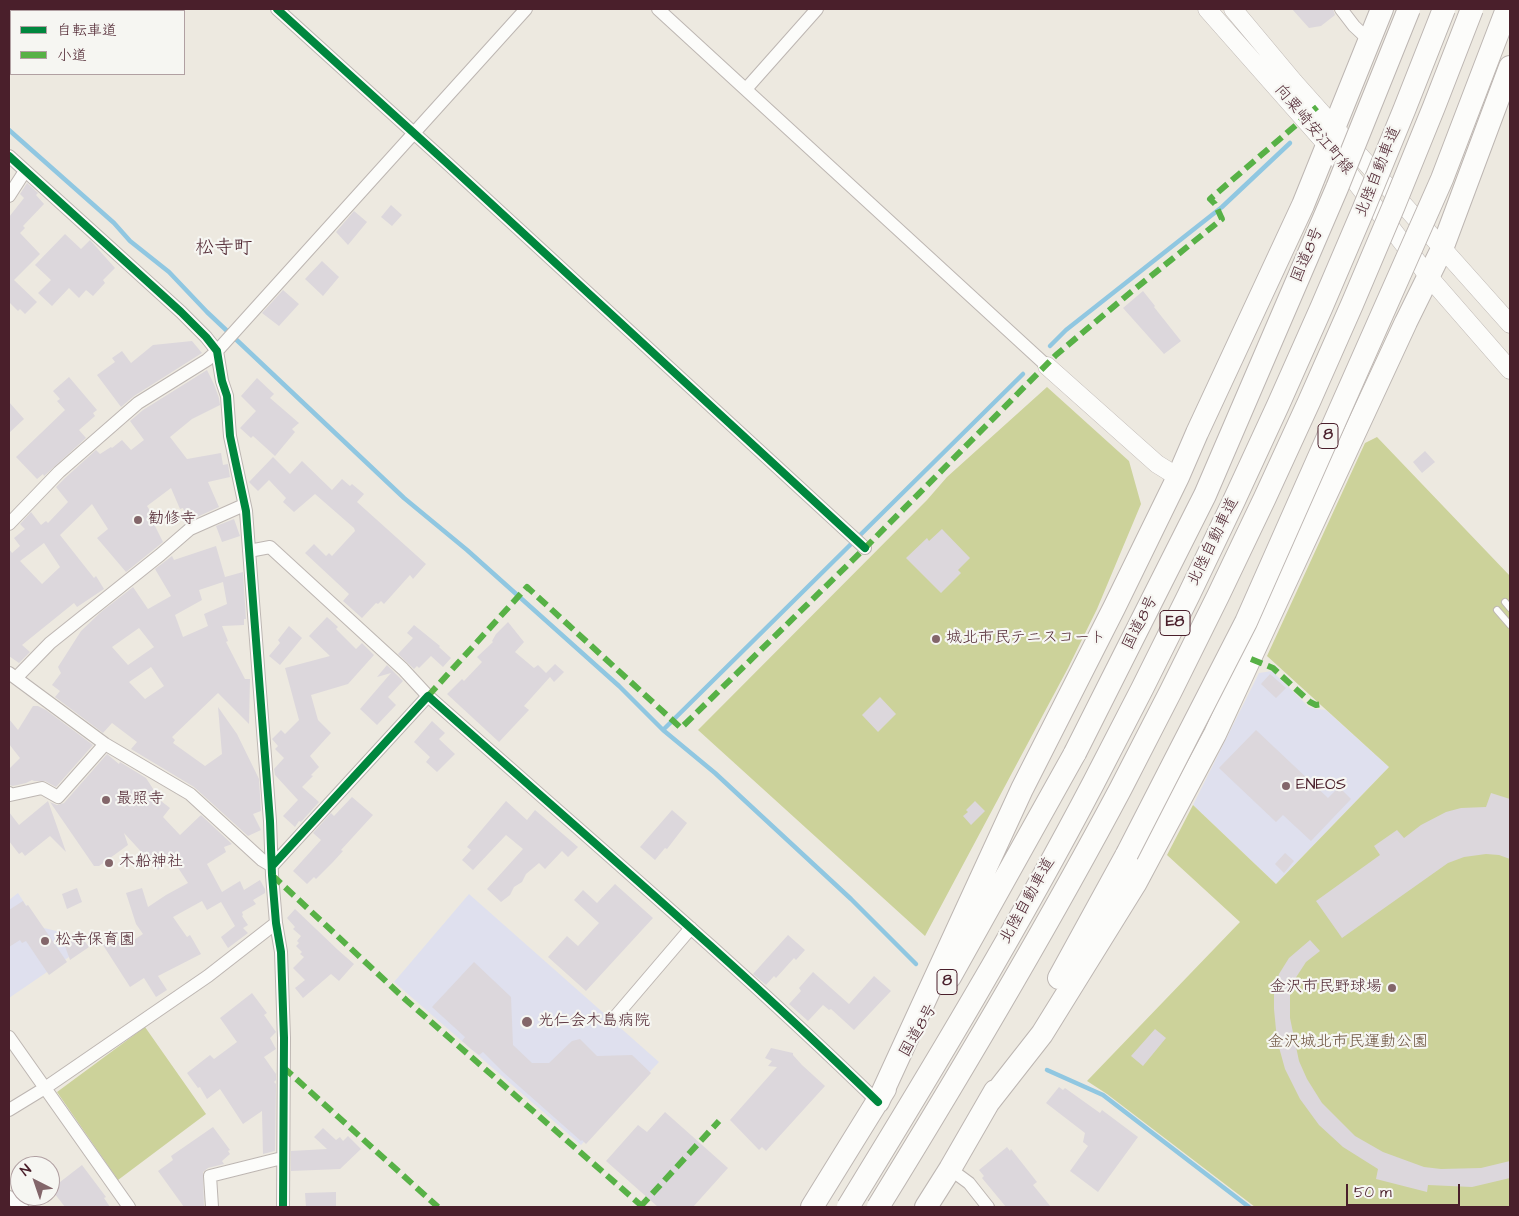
<!DOCTYPE html>
<html>
<head>
<meta charset="utf-8">
<style>
	body { margin:0 }
	#map { position:relative; width:1519px; height:1216px; overflow:hidden; background:#ede9e0; font-family:"Architects Daughter","Klee One",sans-serif }
	canvas { display:block }
	.frame { position:absolute; inset:0; border:10px solid #4a1f2b; pointer-events:none }
	.legend { position:absolute; left:10px; top:10px; width:175px; height:65px; box-sizing:border-box; background:#f6f6f2; border:1px solid #b1a0a2; margin:0; padding:6px 9px; list-style:none; font-size:15px; color:#4a1f2b }
	.legend li { display:flex; align-items:center; gap:10px; height:25px }
	.legend b { width:25px; border:1px solid #b1a0a2 }
	.north { position:absolute; left:10px; top:1156px; width:50px; height:50px; box-sizing:border-box; background:#f6f6f2; border:1px solid #b1a0a2; border-radius:50%; rotate:319deg; font-size:14px; font-weight:700; line-height:20px; text-align:center; color:#4a1f2b }
	.north::after { content:''; display:block; margin:auto; width:18px; height:22px; background:#83666a; clip-path:polygon(50% 0,100% 100%,50% 72%,0 100%) }
	.scale { position:absolute; left:1346px; top:1184px; width:114px; height:22px; box-sizing:border-box; border:2px solid #4a1f2b; border-top:0; padding-left:6px; font-size:15px; line-height:18px; white-space:nowrap; color:#4a1f2b; -webkit-text-stroke:4px #f6f6f2; paint-order:stroke }
</style>
</head>
<body>
<div id="map">
<canvas width="1519" height="1216"></canvas>
<div class="frame"></div>
<ul class="legend">
<li><b style="height:6px;background:#00873e"></b>自転車道</li>
<li><b style="height:6px;background:#57b146"></b>小道</li>
</ul>
<div class="north">N</div>
<div class="scale">50 m</div>
</div>
<script>
const context = document.querySelector('canvas').getContext('2d');
context.lineJoin = 'round';
function fillPath(path, color) {
  context.fillStyle = color;
  context.fill(path, 'evenodd');
}
function trace(path, color, width, dash) {
  context.strokeStyle = color;
  context.lineWidth = width;
  context.lineCap = dash ? 'butt' : 'round';
  context.setLineDash(dash || []);
  context.stroke(path);
}
function label(font, color, halo, rows, align = 'center') {
  context.font = font + ' "Architects Daughter","Klee One",sans-serif';
  context.lineWidth = 4.5;
  context.setLineDash([]);
  context.textBaseline = 'middle';
  context.strokeStyle = halo;
  context.fillStyle = color;
  for (const [text, x, y, turn = 0] of rows) {
    context.save();
    context.translate(x, y);
    context.rotate((+turn || 0) * Math.PI / 180);
    context.textAlign = isNaN(turn) ? turn : align;
    if (halo) context.strokeText(text, 0, 0);
    context.fillText(text, 0, 0);
    context.restore();
  }
}
fillPath(new Path2D(`
	M1272,671l37,36 7,2 10,1 63,57 -113,117 -83,-79 66,-132z
	M18,893l22,34 37,9 8,10 -76,52v-98z
	M469,894l190,168 -78,83 -187,-163z`), '#dfe0ee');
fillPath(new Path2D(`
	M1047,387l82,74 12,43 -44,105 -29,59 -143,268 -227,-206 229,-230 20,-23z
	M1377,437l133,139v631h-255l-148,-113 -20,-13 153,-159 -73,-67 26,-50 83,79 113,-117 -122,-111 98,-213z
	M145,1027l61,87 -88,66 -61,-88z`), '#ccd29a');
trace(new Path2D(`
	M9,130l105,93 16,18 39,31 38,40 197,186 63,52 152,136 44,44 52,43 136,126 65,65
	M1050,346l16,-16 156,-123 68,-64
	M663,730l360,-356
	M1047,1070l56,25 146,112`), '#90c7e1', 4.5);
fillPath(new Path2D(`
	M1292,9h41l2,6 -14,11 -12,2z
	M27,183l11,10 -2,2 8,9 -21,22 2,2 -5,5 20,21 -26,26 23,22 -12,12 -5,-5 -2,2 -9,-9v-85l15,-19 -4,-4z
	M391,205l11,10 -10,11 -11,-9z
	M354,211l13,11 -19,23 -12,-13z
	M65,234l16,15 9,-9 25,28 -12,12 2,3 -12,13 -7,-6 -7,8 -10,-10 -17,18 -14,-13 13,-13 -16,-15z
	M322,261l17,16 -16,19 -18,-17z
	M283,290l16,14 -20,22 -17,-13z
	M1143,291l12,15 -1,1 27,34 -17,13 -41,-46z
	M192,341l10,12 -68,43 -13,11 -24,-32 18,-13 -3,-4 10,-7 9,12 22,-18z
	M207,370l7,14 5,14 1,7 -28,14 -22,18 17,22 34,-6 2,12 5,-1 2,13 -22,5 11,25 -31,14 -5,-13 -3,1 -9,-21 -24,18 9,14 -3,2 10,20 -37,30 -29,-34 11,-9 -16,-25 -32,31 34,43 2,-2 8,13 -27,18 -3,-4 -52,42 8,7 -11,11 -10,-7v-107l3,4 8,-7 -6,-8 11,-9 -5,-5 11,-12 10,13 5,-4 2,2 20,-21 -12,-15 9,-9 31,-28 4,4 11,-7 1,1 10,-8 9,10 13,-10 -14,-19 13,-11zM44,543l16,24 -18,17 -22,-23z
	M69,377l28,33 -4,3 2,3 -16,14 7,8 -42,38 -1,-2 -6,5 -21,-22 49,-47 -8,-9 3,-2 -7,-8z
	M257,378l17,16 -4,4 29,25 -7,6 3,3 -20,24 -22,-20 -2,2 -11,-10 16,-17 -15,-15z
	M9,402l15,17 -15,14z
	M1425,451l10,11 -13,11 -9,-11z
	M273,457l17,17 12,-13 30,29 10,-11 8,7 2,-2 12,10 -7,8 69,62 -13,15 -3,-4 -26,29 -3,-3 -3,3 -2,-1 -14,15 -19,-17 6,-7 -44,-41 9,-9 12,12 3,-3 3,3 23,-25 -1,-3 -39,-34 -21,18 -11,-10 3,-4 -17,-18 -11,11 -9,-9z
	M234,519l6,17 -18,6 -6,-16z
	M942,529l28,29 -12,12 3,3 -20,20 -35,-35 21,-20 2,3z
	M216,546l9,31 18,-5 3,47h-2v6l-22,1 6,15 -2,1 19,37h5l-1,45 -31,-31 -46,44 3,3 -2,3 32,23 17,-12 -4,-47 19,27 22,45 2,32 -8,3 8,16 -13,6 -54,-49 -63,-38 6,-7 -25,-19 -9,10 -48,-36 5,-6 -8,-6 9,-12 -3,-6 23,-36 20,-19 32,-25 15,22 23,-13 -16,-27 17,-13 2,4zM223,582l4,22 -23,10 4,12 -25,11 -8,-22 27,-15 -3,-10zM139,628l15,19 -26,18 -16,-18zM151,667l13,19 -19,13 -16,-17z
	M327,617l11,10 -2,2 20,20 6,-6 12,12 -26,29 -37,11 7,25 13,13 -21,23 9,11 -8,8 2,1 -11,11 17,15 -18,20 -2,-1 -4,6 -12,-11 15,-16 -23,-25 -1,-6 10,-11 -9,-9 3,-3 -6,-7 9,-9 4,4 14,-14 -14,-52 45,-12 -21,-20z
	M508,622l16,20 -9,10 19,16 4,-3 8,8 9,-9 9,8 -10,10 -4,-5 -26,29 5,4 -30,32 -52,-48 15,-15 2,2 18,-19 -5,-5 16,-15 -1,-1 4,-7z
	M414,625l26,21 -1,1 12,11 -8,9 -12,-11 -12,12 -2,-2 -3,3 -16,-15 15,-16 -6,-5z
	M289,626l13,12 -22,27 -11,-9 11,-13 -2,-3z
	M387,665l16,16 -15,16 8,8 -19,20 -17,-16 31,-36 -14,4z
	M1270,674l16,14 -10,10 -15,-14z
	M880,697l16,17 -18,18 -16,-17z
	M33,706h5l8,4 47,35 -37,42 -11,-6h-11l-2,-1 -6,3 -13,3 -4,-1v-16l11,-11 -11,-14v-25l9,11z
	M432,721l13,12 -6,6 16,15 -18,18 -11,-10 4,-5 -16,-15z
	M1256,730l72,68 11,-11 12,12 -40,42 -28,-26 -7,7 -57,-54z
	M107,754l12,10 1,-2 26,16 15,23 9,7 -7,9 17,18 21,-20 31,29 -8,3 2,5 -19,12 15,28 18,-11 4,9 16,-10 5,9v4l-12,7 3,4 -14,8 1,3 -1,1 6,9 -5,3 5,5 -20,15 -7,-11 14,-11 -14,-24 -14,8 -5,-9 -29,16 14,20 3,-2 11,19 -43,22 9,14 -11,7 -12,-19 -14,9 -27,-42 10,-7 3,5 3,-2 4,6 20,-13 -7,-10 -10,-31 16,-5 6,19 18,-12 22,-12 -17,-26 -13,13 -34,-37 4,12 -29,21h-5l-44,-64 7,3 7,-2z
	M1491,793l19,6v60l-11,-4 -13,-1 -22,3 -16,6 -106,75 -26,-37 64,-46 -6,-9 23,-16 7,8 17,-13 25,-13 15,-4 25,-1z
	M352,797l21,18 -32,35 2,1 -10,11 -17,17 -2,-2 -7,7 -14,-13 28,-31 -8,-7 18,-20 3,3z
	M48,801l18,51 -16,-16 -25,20 -3,-4 -3,2 -10,-13v-29l10,13z
	M506,801l21,19 8,-10 43,37 -10,10 -6,-6 -17,18 -6,-6 -13,11 -4,8 -8,5 -4,8 -9,7 -14,-13 36,-40 -17,-14 -33,35 -11,-10 9,-10 -4,-3z
	M975,801l10,10 -14,14 -8,-9 5,-4 -2,-2z
	M672,810l15,13 -20,26 -2,-1 -10,12 -15,-13z
	M1285,853l9,8 -10,12 -9,-9z
	M615,884l38,34 -67,73 -38,-34 19,-21 11,10 21,-23 -25,-23 9,-10 14,13z
	M77,888l5,14 -15,7 -5,-15z
	M23,901l3,5 2,-1 39,57 -18,13 -23,-34 -4,2 -2,-3 -11,7v-37z
	M295,909l43,41 16,14 -15,17 -8,-7 -28,24 -8,-10 10,-8 -12,-12 11,-11 -4,-3 2,-2 -6,-6 3,-3 -2,-2 4,-5 -8,-7 2,-2 -8,-9z
	M61,935l22,4 6,8 -19,13z
	M788,935l17,15 -9,10 -2,-2 -18,20 -2,-2 -8,9 -13,-11z
	M1310,940l10,11 -14,11 -11,17 -5,15v24l9,43 8,18 15,24 33,33 28,16 41,15 17,2 40,-1 29,-7v17l-38,9 -44,-2 -1,7 -51,-13 2,-10 -35,-22 -24,-22 -19,-26 -15,-30 -8,-29 -3,-31v-17l5,-18 10,-16z
	M474,962l37,35 2,48 19,18h17l23,-22 8,-2 17,17 35,-1 19,18 -65,71 -4,-4 -1,1 -78,-69 -20,-20 -4,3 -8,-6 -9,-8 3,-4 -33,-30z
	M813,972l36,32 25,-28 17,15 -37,39 -23,-21 -2,1 -6,-5 -15,16 -19,-17 12,-13 -2,-3z
	M252,993l15,20 -3,2 12,17 -6,6 6,11 -12,8 12,17v6l-2,2 2,2 -1,67 -12,3 -1,-43 -19,13 -23,-35 -13,10 -7,-12 -2,1 -11,-15 23,-18 4,4 23,-17 -17,-24z
	M1155,1029l11,9 -23,28 -12,-10z
	M771,1048l22,5v2l9,10 23,21 -59,65 -4,-4 -3,3 -29,-30 47,-53 -9,-1 4,-5 -7,-3z
	M1059,1087l4,3 2,-2 35,25 2,-3 36,27 -40,55 -28,-21 18,-25 -5,-4 2,-9 -39,-30z
	M665,1112l63,56 -35,39h-35l-52,-46 32,-36 9,7z
	M213,1127l17,23 -2,1 2,3 -8,7 2,3 -16,4 -5,4 1,35h-20l-26,-36 15,-11 -2,-4z
	M323,1128l13,12 4,-3 3,4 5,-5 13,13 -21,20 -49,2v-20l36,-2 -13,-12z
	M1007,1147l3,4 1,-2 26,33 -4,3 18,22h-45l-24,-29 2,-2 -5,-6z
	M82,1165l24,32 -2,1 6,9h-45l-14,-18z
	M336,1192v15h-30l-1,-14z`), '#dcd7dc');
const lane = new Path2D(`
	M1505,602l5,6
	M1497,610l13,15`);
const street = new Path2D(`
	M277,9l171,155 417,384
	M658,9l389,357
	M1341,9l13,17 16,15
	M746,89l71,-80
	M9,156l172,156 25,25 11,14 5,30 5,15 3,40 16,75 24,310 2,54 4,48 5,29 3,86 -1,169
	M9,196l16,-25
	M9,524l50,-52 79,-69 69,-43 10,-9 309,-342
	M249,551l21,-4 133,122 25,27
	M9,673l96,71 85,50 72,66 10,6
	M16,678l34,-35 110,-88 30,-26 54,-24
	M9,793l1,2 32,-7 16,9 47,-53
	M272,866l156,-170c151,134 305,265 450,406
	M615,1017l76,-89
	M9,1037l120,170
	M9,1110l36,-22 163,-112 68,-53
	M950,1169l19,14 19,24
	M9,1197l13,10
	M212,1207l-2,-31 72,-18`);
const secondary = new Path2D(`
	M1207,9l120,136 102,132 81,93
	M1233,9l61,73 216,242
	M1047,366l110,98 21,13`);
const highway = new Path2D(`
	M950,977l125,-224
	M1059,978l68,-124
	M878,1102l144,-313 92,-181 64,-131 19,-44 106,-228 79,-196
	M988,1103l54,-69 93,-150 80,-150 191,-412 36,-73 68,-182
	M812,1207l73,-118
	M926,1207l24,-38 45,-78`);
trace(lane, '#bdb6b2', 8);
trace(street, '#bdb6b2', 14);
trace(secondary, '#bdb6b2', 19);
trace(highway, '#bdb6b2', 24);
trace(lane, '#fcfcfa', 6);
trace(street, '#fcfcfa', 12);
trace(secondary, '#fcfcfa', 18);
trace(highway, '#fcfcfa', 22);
const highwayBridge = new Path2D(`
	M1075,753l130,-258 132,-307 72,-179
	M1127,854l119,-232 196,-443 65,-170
	M848,1207c86,-140 170,-280 246,-425 132,-251 248,-509 350,-773
	M878,1207c85,-138 167,-276 243,-419 132,-252 250,-513 351,-779`);
trace(highwayBridge, '#bdb6b2', 24, []);
trace(highwayBridge, '#fcfcfa', 22);
trace(new Path2D(`
	M1251,659l22,9 37,34 6,3 7,-1
	M428,696l99,-109 154,141 184,-180 191,-193 75,-63 91,-73 -7,-15 -5,-5 107,-92
	M272,875l134,125 237,207
	M283,1067l155,140
	M640,1207l79,-86`), '#57b146', 6, [12, 6]);
trace(new Path2D(`
	M277,9l171,155 417,384
	M9,156l172,156 25,25 11,14 5,30 5,15 3,40 16,75 24,310 2,54 4,48 5,29 3,86 -1,169
	M272,866l156,-170c151,134 305,265 450,406`), '#00873e', 8);
for (const [x, y, r, color] of [
	[138,520,5,"#83666a"],
	[936,639,5,"#83666a"],
	[1286,786,5,"#83666a"],
	[106,800,5,"#83666a"],
	[109,863,5,"#83666a"],
	[45,941,5,"#83666a"],
	[1392,988,5,"#83666a"],
	[527,1022,6,"#83666a"]
]) {
  const dot = new Path2D();
  dot.arc(x, y, r, 0, 2 * Math.PI);
  context.fillStyle = color;
  context.fill(dot);
  trace(dot, '#f6f6f2', 2);
}
for (const [x, y, w] of [
	[1328,436,20],
	[1175,623,30],
	[947,982,20]
]) {
  const box = new Path2D();
  box.roundRect(x - w / 2, y - 12.5, w, 25, 4);
  context.fillStyle = '#f6f6f2';
  context.fill(box);
  trace(box, '#4a1f2b', 1);
}
label('bold 15px', '#4a1f2b', null, [
	["8",1328,436],
	["E8",1175,623],
	["8",947,982]
]);
label('16px', '#4a1f2b', '#f6f6f2', [
	["向粟崎安江町線",1313,130,50],
	["北陸自動車道",1379,172,-68],
	["国道8号",1308,255,-67],
	["北陸自動車道",1214,542,-64],
	["国道8号",1141,623,-63],
	["北陸自動車道",1028,901,-61],
	["国道8号",919,1031,-60]
]);
label('16px', '#4a1f2b', '#f6f6f2', [
	["勧修寺",148,520],
	["城北市民テニスコート",946,639],
	["ENEOS",1296,786],
	["最照寺",116,800],
	["木船神社",119,863],
	["松寺保育園",55,941],
	["金沢市民野球場",1382,988,"right"],
	["光仁会木島病院",538,1022]
], 'left');
label('16px', '#694f3b', '#f6f6f2', [
	["金沢城北市民運動公園",1348,1043]
]);
label('19px', '#4a1f2b', '#f6f6f2', [
	["松寺町",224,249]
]);
</script>
</body>
</html>
